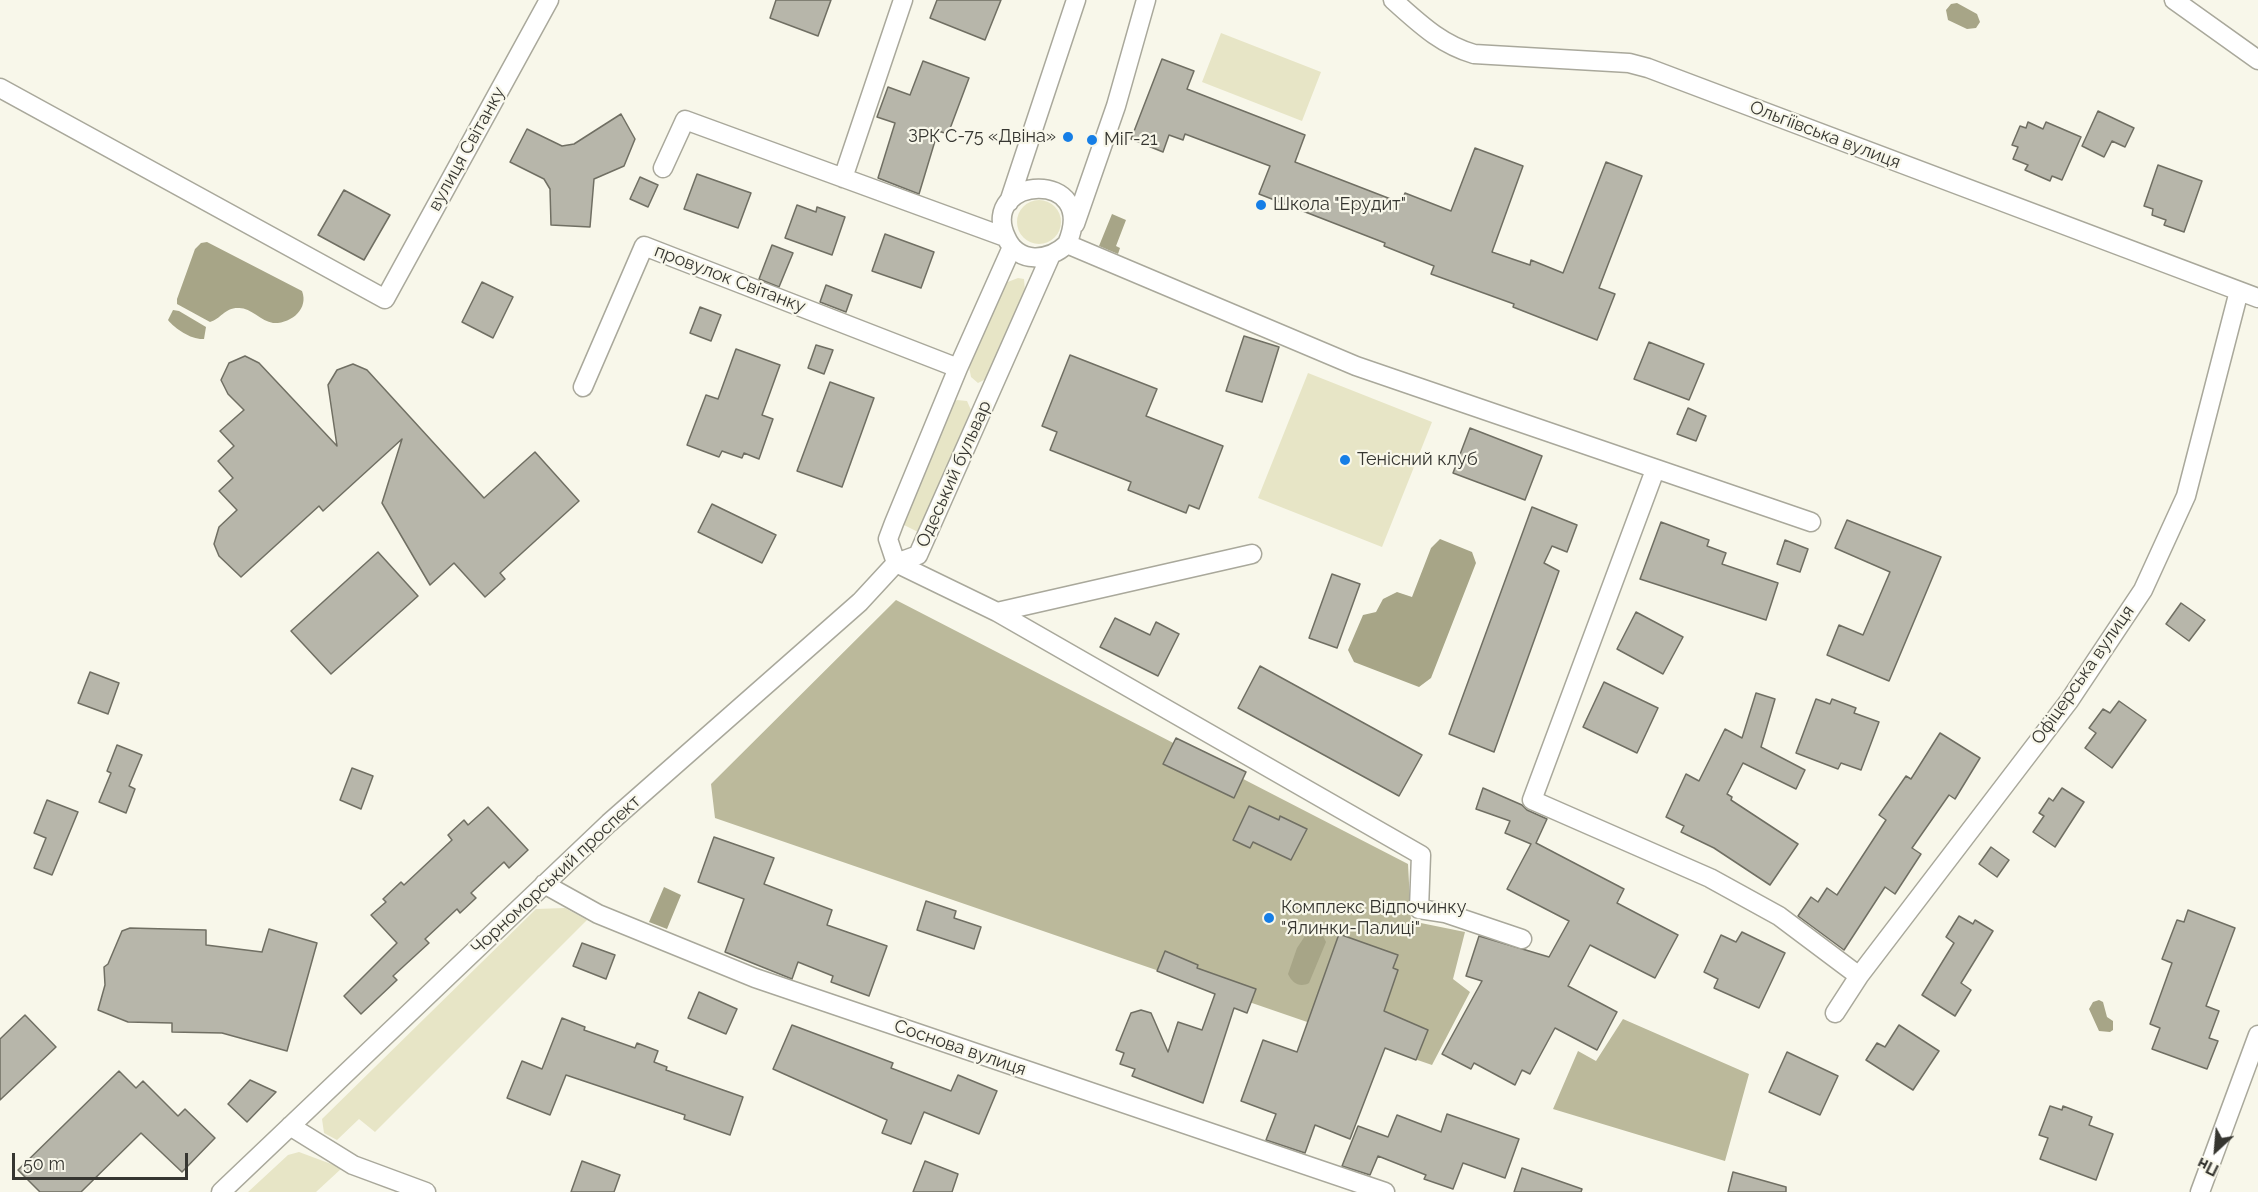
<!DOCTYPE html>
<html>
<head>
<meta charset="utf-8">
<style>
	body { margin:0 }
	#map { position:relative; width:2258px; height:1192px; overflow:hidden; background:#f8f7ea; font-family:Raleway,sans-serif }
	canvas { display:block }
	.north { position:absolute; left:2186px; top:1120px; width:60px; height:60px; -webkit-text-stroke:4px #f8f7ea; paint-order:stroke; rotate:206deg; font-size:16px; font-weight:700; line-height:24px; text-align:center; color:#363631 }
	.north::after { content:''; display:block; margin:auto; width:21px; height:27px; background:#363631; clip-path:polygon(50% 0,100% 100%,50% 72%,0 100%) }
	.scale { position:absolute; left:12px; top:1153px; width:176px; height:27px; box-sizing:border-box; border:3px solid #363631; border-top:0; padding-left:8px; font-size:18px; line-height:21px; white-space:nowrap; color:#363631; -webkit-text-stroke:4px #f8f7ea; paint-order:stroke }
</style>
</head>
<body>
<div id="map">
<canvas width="2258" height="1192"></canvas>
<div class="north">Пн</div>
<div class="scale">50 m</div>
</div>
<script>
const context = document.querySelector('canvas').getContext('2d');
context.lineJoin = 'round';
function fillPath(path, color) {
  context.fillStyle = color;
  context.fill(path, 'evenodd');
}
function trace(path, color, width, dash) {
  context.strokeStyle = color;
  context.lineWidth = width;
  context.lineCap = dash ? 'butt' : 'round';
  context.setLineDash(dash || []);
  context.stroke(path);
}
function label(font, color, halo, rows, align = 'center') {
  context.font = font + ' Raleway,sans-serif';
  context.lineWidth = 4.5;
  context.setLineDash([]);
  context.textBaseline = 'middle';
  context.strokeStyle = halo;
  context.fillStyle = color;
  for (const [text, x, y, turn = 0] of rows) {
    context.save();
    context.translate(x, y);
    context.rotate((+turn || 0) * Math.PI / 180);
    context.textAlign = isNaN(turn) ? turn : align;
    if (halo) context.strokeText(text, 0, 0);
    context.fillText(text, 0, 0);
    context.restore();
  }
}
fillPath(new Path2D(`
	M1221,33l100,39 -19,49 -100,-39z
	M1017 222a22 22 0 1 1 44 0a22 22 0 1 1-44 0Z
	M1018,278l6,1 1,12 -39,88 -8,4 -7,-6 -2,-10 36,-84z
	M1308,373l124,49 -50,125 -124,-49z
	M957,400l10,1 4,9 -53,122 -18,-9 49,-118z
	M565,908l22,12 -212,212 -16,-13 -22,21 -13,-7 -2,-14 214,-210z
	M299,1152l43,16 -26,24h-68l40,-37z`), '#e7e5c6');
fillPath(new Path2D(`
	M896,600l512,264 3,57 54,11 -12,47 17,13 -38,73 -717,-247 -4,-34z
	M1623,1019l126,55 -24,87 -172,-52 25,-58 18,10z`), '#bbb99b');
fillPath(new Path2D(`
	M1957,3l20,11 3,8 -4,6 -9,1 -19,-9 -2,-10 5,-6z
	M1112,214l14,6 -10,26 4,2 -2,6 -19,-8z
	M207,242l95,49c7,18 -11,33 -29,32 -12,-2 -23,-16 -35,-15 -14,0 -17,11 -28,14l-33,-18v-5l18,-50 6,-6z
	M173,310l6,1 27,16 -2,12c-12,1 -29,-10 -36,-19z
	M1440,539l32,13 4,11 -45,115 -12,9 -65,-25 -6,-12 15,-35 13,-3 7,-13 14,-7 15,5 19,-49z
	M664,887l17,8 -14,34 -18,-7z
	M1309,930l13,4 4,8 -17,41c-9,5 -17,0 -21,-9l9,-26z
	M2099,1000l4,2 4,15 6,4v9l-3,2 -11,-1 -10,-22 4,-7z`), '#a7a587');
const building = new Path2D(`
	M776,0h55l-13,36 -48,-18z
	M937,0h64l-16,40 -55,-22z
	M1162,59l32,12 -7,18 118,46 -10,27 106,41 4,-10 46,18 24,-63 48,18 -31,86 38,13 1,-5 32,13 43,-111 36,14 -43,112 16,6 -18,46 -84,-33 1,-3 -83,-30 3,-8 -50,-20 1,-3 -126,-49 11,-28 -85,-32 -2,6 -14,-5 -6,17 -32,-13z
	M923,61l46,17 -21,56 -10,-3 -19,63 -41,-16 17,-55 -18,-6 11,-30 22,8z
	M2098,111l36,17 -9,19 -13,-6 -8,16 -22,-11z
	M621,114l14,25 -11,27 -30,13 -4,48 -39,-2 -1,-36 -6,-10 -34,-17 17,-33 35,17 12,-2z
	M2028,122l15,7 3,-7 35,15 -19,43 -10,-4 -2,5 -25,-11 3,-5 -15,-6 5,-12 -6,-2 8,-19 6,2z
	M2158,165l44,16 -18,51 -20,-7 2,-5 -14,-5 1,-6 -9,-3z
	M697,174l54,19 -13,35 -54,-19z
	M640,177l18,8 -10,22 -18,-8z
	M344,190l46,25 -26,45 -46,-25z
	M797,205l19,7 1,-5 28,10 -13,38 -47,-17z
	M885,234l49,18 -13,36 -49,-17z
	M772,245l21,8 -14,34 -20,-8z
	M482,282l31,15 -20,41 -31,-16z
	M826,285l26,10 -6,17 -26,-10z
	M700,307l21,8 -10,26 -21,-8z
	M1244,336l35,11 -17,55 -36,-11z
	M1649,342l55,22 -15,36 -55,-21z
	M816,345l17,5 -9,24 -16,-6z
	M736,349l44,16 -18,50 11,4 -14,40 -15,-6 -2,5 -20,-7 -3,6 -32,-12 19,-50 12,4z
	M1070,355l87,34 -11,27 77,30 -24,63 -10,-4 -3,8 -58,-23 3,-8 -81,-32 7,-18 -15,-6z
	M245,356l14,7 78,83 -9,-61 9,-15 16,-6 14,6 117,128 51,-46 44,49 -79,72 5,6 -20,18 -31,-34 -24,22 -48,-82 20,-64 -79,72 -4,-5 -78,71 -22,-21 -5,-12 5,-17 18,-17 -18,-19 14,-13 -15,-17 16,-15 -14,-15 24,-21 -16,-16 -7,-14 8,-17z
	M830,382l44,16 -32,89 -45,-16z
	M1688,408l18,8 -10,25 -19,-7z
	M1470,428l72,28 -17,44 -72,-27z
	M712,504l64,31 -14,28 -64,-31z
	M1532,507l45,18 -10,27 -15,-6 -8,17 15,8 -65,181 -45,-18z
	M1847,520l94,37 -52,124 -62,-26 12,-30 24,10 27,-63 -55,-24z
	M1661,522l48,18 -2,6 19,7 -4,11 56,19 -12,37 -126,-41z
	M1785,540l23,9 -8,23 -23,-8z
	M378,552l40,44 -87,78 -40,-43z
	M1332,574l28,10 -23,64 -28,-10z
	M2181,603l24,17 -16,21 -23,-17z
	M1636,612l47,25 -20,37 -46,-25z
	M1115,618l35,17 6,-13 23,12 -21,42 -58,-29z
	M1260,666l162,89 -23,41 -161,-88z
	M90,672l29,11 -11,31 -30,-11z
	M1604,682l54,26 -21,45 -54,-26z
	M1756,693l19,6 -14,48 44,23 -9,19 -53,-26 -16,31 5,3 -1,3 67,44 -28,41 -56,-37 -33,-16 3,-6 -18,-9 20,-43 13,7 26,-52 17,9z
	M1816,699l14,5 2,-5 24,9 -2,5 25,9 -18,48 -20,-7 -3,6 -42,-16z
	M2119,701l27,19 -34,48 -27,-20 11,-15 -7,-5 14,-19 7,4z
	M1940,733l40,25 -25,41 -6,-4 -37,53 9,6 -26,40 -10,-7 -41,63 -46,-34 13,-19 7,5 9,-14 10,7 49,-75 -7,-5 27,-39 5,3z
	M1176,738l70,34 -12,26 -71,-34z
	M117,745l25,10 -13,31 6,3 -9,24 -27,-11 12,-29 -4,-2z
	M352,768l21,8 -12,33 -21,-9z
	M1483,788l39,17 5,5 20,9 -11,24 88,46 -7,14 61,32 -23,43 -65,-33 -22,41 49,26 -20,38 -42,-22 -25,46 -8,-4 -7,15 -41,-22 -3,6 -29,-15 40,-73 -16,-5 13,-40 70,21 20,-36 -62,-32 24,-45 -26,-11 5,-12 -34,-12z
	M2062,788l22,14 -29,45 -22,-15 11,-16 -5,-3 10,-15 4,3z
	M47,800l31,12 -26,63 -18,-7 12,-30 -12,-5z
	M1249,806l30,14 1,-4 27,13 -16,31 -38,-18 -3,6 -17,-8z
	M488,807l40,43 -19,18 -5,-6 -33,31 5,5 -16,15 -3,-4 -32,30 4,4 -36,33 4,4 -36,34 -17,-18 53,-53 -26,-28 15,-13 -3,-3 18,-17 3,3 48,-45 -4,-5 16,-15 4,5z
	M714,837l60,21 -10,26 68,26 -5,15 60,21 -18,50 -38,-14 2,-6 -35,-14 -6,17 -67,-27 19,-53 -46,-17z
	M1991,847l18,13 -12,17 -18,-13z
	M926,901l30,10 -2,7 27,9 -7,22 -57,-19z
	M2188,910l47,18 -29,78 13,5 -10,27 9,3 -11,28 -55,-20 8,-21 -10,-4 22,-61 -10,-4 15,-39 7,2z
	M1959,916l14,8 2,-4 18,11 -32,52 10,7 -16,26 -33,-21 32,-52 -8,-6z
	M130,928l76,2v15l56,7 7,-23 48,14 -30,108 -65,-18 -50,-1v-9l-44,-1 -30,-12 7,-25 -1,-18 4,-3 14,-33z
	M1742,932l43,21 -26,55 -45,-20 4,-9 -14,-7 17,-37 15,7z
	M1339,934l59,21 -5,13 5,2 -14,41 44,19 -12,30 -31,-12 -35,91 -35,-14 -10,28 -39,-13 10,-26 -35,-13 22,-61 34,12z
	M582,943l33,12 -9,24 -33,-13z
	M1165,951l33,14 -1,3 59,21 -9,24 -13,-5 -31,95 -71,-27 3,-7 -15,-5 4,-11 -8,-3 15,-37 10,-3 10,3 17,39 10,-30 24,8 13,-36 -58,-23z
	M699,992l38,17 -11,25 -38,-16z
	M25,1015l31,32 -56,53v-61z
	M562,1018l23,9 -1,3 51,18 2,-5 21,8 -4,11 13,5 -1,3 77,27 -13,38 -46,-16 1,-4 -119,-40 -16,40 -43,-17 15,-37 20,8z
	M792,1025l101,38 -2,5 60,23 7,-16 39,16 -18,43 -55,-22 -13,32 -29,-11 5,-13 -114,-51z
	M1899,1025l40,26 -26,39 -47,-30 11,-17 8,4z
	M1787,1052l51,24 -18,39 -51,-23z
	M119,1071l17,17 7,-7 35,35 7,-7 30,29 -33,34 -41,-39 -60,59h-41l-22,-22z
	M250,1080l26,12 -29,30 -19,-18z
	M2050,1106l12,4 1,-4 29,11 -3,8 24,9 -17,46 -56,-21 8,-21 -9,-3z
	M1447,1114l72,25 -14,39 -42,-15 -10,26 -29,-10 2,-4 -48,-19 -8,19 -28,-9 16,-40 30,11 9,-22 44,17z
	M582,1161l38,14 -6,17h-43z
	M925,1161l33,13 -6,18h-39z
	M1522,1168l60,21 -1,3h-67z
	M1733,1172l53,15v5h-58z`);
fillPath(building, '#b7b6aa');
trace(building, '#706f63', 1.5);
const minor = new Path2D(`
	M1393,0c26,23 47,44 81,54l155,9 19,5 610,230
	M2174,0l84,60
	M0,88l385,211 164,-299
	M663,168l22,-48 320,117
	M843,178l60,-178
	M1009,202l67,-202
	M1075,224l41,-118 30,-106
	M1067,244c33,-77 -89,-68 -61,-7 12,28 43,24 61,7l289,122 455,156
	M583,387l61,-141 314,122
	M1655,470l-123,330 178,78 69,38 80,60
	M896,563l101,49 255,-58
	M896,563l-8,-24 6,-16 64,-155 54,-121
	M997,612l424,243 -2,54 26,4 77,26
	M544,884l54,30 157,64 630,214
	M1835,1013l24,-37 210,-275 74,-111 43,-94 53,-205
	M290,1126l63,39 73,27
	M221,1192l388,-369 251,-221 36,-39 22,-8 132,-298
	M2200,1192l58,-157`);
trace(minor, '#a9a89b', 21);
trace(minor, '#fff', 18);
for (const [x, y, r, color] of [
	[1068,137,6,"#167ee6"],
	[1092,140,6,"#167ee6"],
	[1261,205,6,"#167ee6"],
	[1345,460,6,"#167ee6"],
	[1269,918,6,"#167ee6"]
]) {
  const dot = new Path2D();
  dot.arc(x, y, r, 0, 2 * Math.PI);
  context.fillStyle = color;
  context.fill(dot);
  trace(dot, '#f8f7ea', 2);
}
label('18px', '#363631', '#f8f7ea', [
	["Ольгіївська вулиця",1825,135,21],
	["вулиця Світанку",467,149,-61],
	["провулок Світанку",730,279,21],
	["Одеський бульвар",954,474,-66],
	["Офіцерська вулиця",2083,675,-55],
	["Чорноморський проспект",556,875,-43],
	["Соснова вулиця",960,1048,19]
]);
label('18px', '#363631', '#f8f7ea', [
	["ЗРК С-75 «Двіна»",1056,137,"right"],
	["МіГ-21",1104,140],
	["Школа \"Ерудит\"",1273,205],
	["Тенісний клуб",1357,460],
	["Комплекс Відпочинку",1281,908],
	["\"Ялинки-Палиці\"",1281,929]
], 'left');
</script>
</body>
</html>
